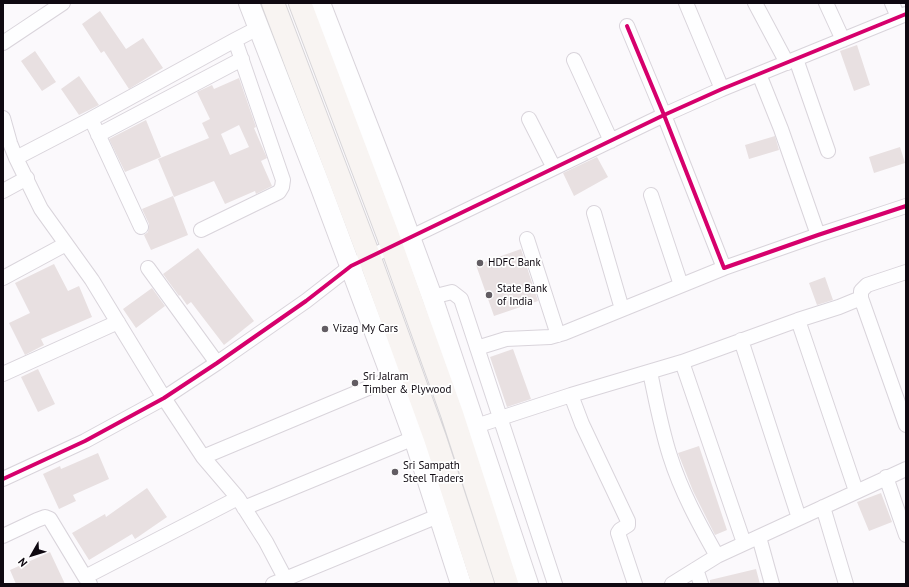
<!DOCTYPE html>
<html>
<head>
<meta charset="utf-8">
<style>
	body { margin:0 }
	#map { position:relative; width:909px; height:587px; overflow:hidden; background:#fbf9fc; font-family:"PT Sans",sans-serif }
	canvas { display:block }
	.frame { position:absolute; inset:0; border:4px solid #0f0911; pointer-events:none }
	.north { position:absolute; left:12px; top:535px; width:40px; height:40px; -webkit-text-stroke:3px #fff; paint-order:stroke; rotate:231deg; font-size:11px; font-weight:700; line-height:16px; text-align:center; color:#0f0911 }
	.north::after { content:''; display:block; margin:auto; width:14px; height:18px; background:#0f0911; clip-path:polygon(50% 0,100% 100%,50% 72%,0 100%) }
</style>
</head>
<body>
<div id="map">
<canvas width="909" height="587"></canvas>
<div class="frame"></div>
<div class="north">N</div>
</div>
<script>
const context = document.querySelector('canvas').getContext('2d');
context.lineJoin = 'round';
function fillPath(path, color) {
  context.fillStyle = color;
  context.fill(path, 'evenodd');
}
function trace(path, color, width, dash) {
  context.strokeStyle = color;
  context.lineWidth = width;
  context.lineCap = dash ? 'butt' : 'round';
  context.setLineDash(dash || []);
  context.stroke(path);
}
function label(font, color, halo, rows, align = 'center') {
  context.font = font + ' "PT Sans",sans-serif';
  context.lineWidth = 3.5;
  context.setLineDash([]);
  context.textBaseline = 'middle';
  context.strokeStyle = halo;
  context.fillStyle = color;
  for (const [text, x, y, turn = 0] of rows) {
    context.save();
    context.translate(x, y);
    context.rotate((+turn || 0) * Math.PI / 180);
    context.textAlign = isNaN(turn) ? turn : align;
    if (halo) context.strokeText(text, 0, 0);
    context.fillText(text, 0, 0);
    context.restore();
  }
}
fillPath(new Path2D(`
	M100,11l26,38 17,-11 20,30 -34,21 -25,-38 -3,2 -19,-29z
	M857,45l13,40 -16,6 -14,-40z
	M35,51l21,31 -14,9 -21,-30z
	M79,76l20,29 -20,10 -18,-26z
	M239,78l17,49 -2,1 13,30 -6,3 11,25 -16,8 -1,-3 -30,13 -11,-23 -40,16 -16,-38 51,-21 -7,-15 8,-4 -13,-27 15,-7 2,4zM239,125l10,22 -19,8 -9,-21z
	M146,120l15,37 -36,15 -16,-33z
	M775,136l4,14 -30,9 -4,-14z
	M900,147l5,16 -31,10 -5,-16z
	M597,157l11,20 -34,19 -11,-23z
	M173,196l15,39 -37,15 -7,-15 4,-3 1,-8 -7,-15z
	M198,248l56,73 -30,24 -33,-43 -4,3 -7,-10 -1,1 -16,-22z
	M521,249l17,52 -44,15 -18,-51z
	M54,264l14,27 11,-5 13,31 -51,22 3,6 -19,10 -16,-32 21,-10 -15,-30z
	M825,277l8,23 -16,5 -8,-22z
	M152,288l13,18 -29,22 -13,-19z
	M513,349l18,50 -24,8 -17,-50z
	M38,369l17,35 -17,8 -17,-35z
	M699,446l28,84 -12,5 -22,-44 -15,-38z
	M98,453l11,26 -36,16 3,6 -17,8 -16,-35 17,-8 1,3z
	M147,488l20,29 -32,22 -3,-5 -43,26 -17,-27 33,-19 1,3z
	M881,493l11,29 -23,9 -12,-29z
	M50,552l15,32h-49l-6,-14z
	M756,569l4,15h-50v-4z`), '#e8e0e1');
const street = new Path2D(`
	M686,3l36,86
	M755,3l32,60
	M826,3l17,37
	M892,3l6,14
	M906,14l-184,75 -58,26 60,153 94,-33 88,-29
	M3,43l60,-40
	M796,59l32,92
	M574,60l37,81
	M759,74l22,55 37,106
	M3,118l7,25 6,15 25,51 51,71 72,118 39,59 35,41 28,44 19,36 1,6
	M529,119l25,49
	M98,135l144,-76
	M16,158l75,-39
	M3,191l24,-13
	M651,195l30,90
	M594,213l28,96
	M141,227l-50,-108 144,-79 23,-12
	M201,230l78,-38 3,-5 1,-7 -48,-140
	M527,239l31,96
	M148,268l69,95
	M3,278l63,-34
	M432,297l20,-5 9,7 94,285
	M861,298l45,127
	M798,320l58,171
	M741,340l58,178
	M477,348l29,-9 44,-2 14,-4 160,-65
	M682,362l62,181
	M650,372c6,28 11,56 20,84 11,35 29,68 47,100
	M3,374l115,-52
	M571,395l11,29 46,97v4l-8,5 -2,3 17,51
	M476,426l95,-31 111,-33 116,-42 41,-13 22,-9v-7l6,-6 39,-13
	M203,457l189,-79
	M886,477l20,58
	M3,479l82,-38 79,-43 53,-35 89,-62 45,-35 313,-151 -37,-89
	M823,507l23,77
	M244,508l170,-70
	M3,536l34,-16 8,-3 5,2 35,58
	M759,537l13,47
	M696,569l5,15
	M90,584l-5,-7 153,-79
	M273,584l165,-68
	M672,584l45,-28 189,-87`);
const secondary = new Path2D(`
	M249,3l72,185 71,190 22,60 47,146
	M320,3l71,183 41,111 96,287`);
const primary = new Path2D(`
	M273,3l96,253 66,182 48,146
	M300,3l87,230 65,181 55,170`);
trace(street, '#d9d4db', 16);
trace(secondary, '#d9d4db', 22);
trace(primary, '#d7d5d8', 24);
trace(street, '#fefeff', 14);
trace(secondary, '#fefeff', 20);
trace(primary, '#f8f4f2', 22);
trace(new Path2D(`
	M906,14l-184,75 -58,26 60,153 94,-33 88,-29
	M3,479l82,-38 79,-43 53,-35 89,-62 45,-35 313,-151 -37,-89`), '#d6006c', 4);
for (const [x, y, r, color] of [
	[480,263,4,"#625d63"],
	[489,295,4,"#625d63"],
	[325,329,4,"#625d63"],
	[355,383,4,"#625d63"],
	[395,472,4,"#625d63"]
]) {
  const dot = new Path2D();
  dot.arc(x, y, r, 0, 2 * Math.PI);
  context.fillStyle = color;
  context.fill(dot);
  trace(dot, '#fff', 1.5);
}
label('11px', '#0f0911', '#fff', [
	["HDFC Bank",488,263],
	["State Bank",497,289],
	["of India",497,302],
	["Vizag My Cars",333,329],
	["Sri Jalram",363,377],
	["Timber & Plywood",363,390],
	["Sri Sampath",403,466],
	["Steel Traders",403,479]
], 'left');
</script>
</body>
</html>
